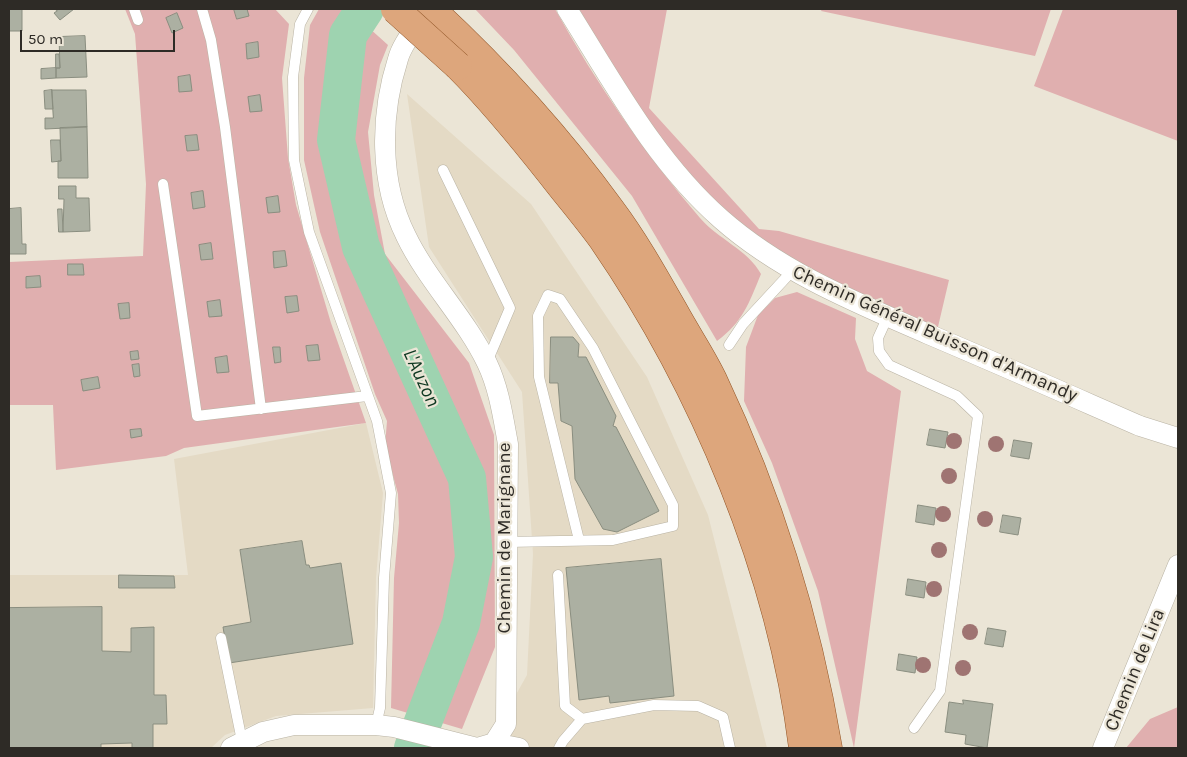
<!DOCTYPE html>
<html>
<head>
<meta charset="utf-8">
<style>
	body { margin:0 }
	#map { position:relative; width:1187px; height:757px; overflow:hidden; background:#ebe5d6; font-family:Karla,sans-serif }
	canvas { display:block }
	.frame { position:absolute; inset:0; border:10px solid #2e2b26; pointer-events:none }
	.scale { position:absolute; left:20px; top:30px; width:155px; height:22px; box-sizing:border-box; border:2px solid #2e2b26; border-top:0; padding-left:6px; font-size:15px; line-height:18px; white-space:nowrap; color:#2e2b26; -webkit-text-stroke:4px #ebe5d6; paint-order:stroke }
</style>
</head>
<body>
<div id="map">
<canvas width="1187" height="757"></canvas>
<div class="frame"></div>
<div class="scale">50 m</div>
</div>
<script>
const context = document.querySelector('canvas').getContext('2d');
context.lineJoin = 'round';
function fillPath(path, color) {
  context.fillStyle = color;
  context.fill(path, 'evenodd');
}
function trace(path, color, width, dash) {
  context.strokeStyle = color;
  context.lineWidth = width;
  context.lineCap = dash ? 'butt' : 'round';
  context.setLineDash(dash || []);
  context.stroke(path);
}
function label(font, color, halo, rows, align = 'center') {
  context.font = font + ' Karla,sans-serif';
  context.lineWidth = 4.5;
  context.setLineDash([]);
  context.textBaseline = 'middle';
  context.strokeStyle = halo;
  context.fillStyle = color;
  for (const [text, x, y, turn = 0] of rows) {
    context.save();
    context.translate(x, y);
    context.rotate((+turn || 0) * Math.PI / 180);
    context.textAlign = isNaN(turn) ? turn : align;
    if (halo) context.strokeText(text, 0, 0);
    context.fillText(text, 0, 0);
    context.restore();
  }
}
fillPath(new Path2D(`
	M407,94l124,110 116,173 61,138 59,233h-281l41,-73 6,-121 -11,-162 -93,-145z
	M366,423l17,70 -7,85 -3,130 -97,8 -51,19 -14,13h-202v-173h179l-14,-116z`), '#e4dac5');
fillPath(new Path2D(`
	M125,9h150l14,15 -7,54 6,80 8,47 35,118 35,100 -182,25 -18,8 -110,14 -3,-65h-44v-143l134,-6 3,-72 -11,-150z
	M319,9h29l40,36 -8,20 -12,67 6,63 11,59 84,109 25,72 1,212 -33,82 -71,-21 3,-130 5,-55 -1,-29 -13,-48 2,-25 -12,-27 -55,-162 -16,-72v-82l6,-53z
	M475,9h80c41,74 90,145 145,209 18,21 48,32 61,56 -12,29 -18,48 -44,67l-85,-145 -118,-146z
	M579,9h88l-18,99 110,121 20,2 170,49 -12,51 -157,-76 -52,-39 -52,-58 -47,-63z
	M822,9h229l-16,47 -214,-45z
	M1063,9h115v132l-144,-55z
	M797,292l59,26 -1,21 12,32 34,20 -47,357 -36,-157 -46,-128 -28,-62 2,-54 12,-32 17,-17z
	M1178,707v41h-52l24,-29z`), '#e0afaf');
trace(new Path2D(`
	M365,9l-17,26 -12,105 25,107 106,231 7,79 -13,66 -48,125`), '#9ed3b0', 38);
const building = new Path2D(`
	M9,9h13v22h-13z
	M55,9h19l-14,11 -6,-7 3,-2z
	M234,9h13l2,7 -12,3z
	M177,13l6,15 -11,5 -6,-15z
	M85,36l2,41 -31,1v-10h4l-1,-31z
	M258,42l1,15 -12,2 -1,-15z
	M56,54h3l1,14h-4z
	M56,68v10l-15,1v-10z
	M190,75l2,16 -13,1 -1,-15z
	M52,90l1,19h-8l-1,-18z
	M52,90h34l1,37 -42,2v-11h8z
	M260,95l2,16 -12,1 -2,-15z
	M87,127l1,51h-30v-17h3l-1,-33z
	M197,135l2,15 -12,1 -2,-15z
	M51,140h9l1,21 -9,1z
	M59,186h17v12h13l1,33 -27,1 1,-33h-5z
	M203,191l2,16 -12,2 -2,-16z
	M278,196l2,16 -12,1 -2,-15z
	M21,208l1,36h4v10h-17v-45z
	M58,209h4l1,23h-4z
	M211,243l2,16 -12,1 -2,-15z
	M285,251l2,15 -13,2 -1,-16z
	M68,264h15l1,11h-16z
	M40,276l1,11 -15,1v-11z
	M297,296l2,15 -12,2 -2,-16z
	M220,300l2,16 -13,1 -2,-15z
	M129,303l1,15 -10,1 -2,-15z
	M551,337h22l6,7 -1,13h8l30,59 -3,10 3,1 43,84 -42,21 -14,-3 -28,-50 -3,-53 -11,-5 -3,-38h-8z
	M318,345l2,15 -12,1 -2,-15z
	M273,347h7l1,15 -6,1z
	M138,351l1,8 -8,1 -1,-8z
	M227,356l2,16 -12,1 -2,-15z
	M139,364l1,12 -6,1 -2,-12z
	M98,377l2,11 -17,3 -2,-11z
	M141,429l1,7 -11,2 -1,-8z
	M930,429l18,3 -3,16 -18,-3z
	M1014,440l18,3 -3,16 -18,-3z
	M918,505l18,3 -2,17 -18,-3z
	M1003,515l18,3 -3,17 -18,-3z
	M302,541l4,24h3l1,3 31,-5 12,81 -124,19 -6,-36 28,-5 -11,-72z
	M661,559l13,137 -64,7 -1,-7 -30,4 -13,-132z
	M119,575l55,1 1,12h-56z
	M908,579l18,3 -2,16 -18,-3z
	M102,607v44l29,1v-24l23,-1v68h12l1,29h-14v24h-21v-5l-31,1v4h-92v-140z
	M988,628l18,3 -3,16 -18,-3z
	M899,654l18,3 -2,16 -18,-3z
	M963,700l30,4 -6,44 -22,-4 1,-9 -21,-3 4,-30 14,2z`);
fillPath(building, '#acb0a2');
trace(building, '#8a8e80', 1);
const lane = new Path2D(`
	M134,9l4,11
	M202,9l9,31 14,87 36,282
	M308,9l-8,15 -7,53 1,83 15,72 68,189 14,72 -7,85 -4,130 -4,17
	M443,170l67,138 -23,54
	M163,184l34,232 170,-20
	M888,316l-10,22 1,13 10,14 68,31 21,20 -38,275 -26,37
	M729,345l14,-21 50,-54
	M507,542l106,-2 60,-14v-21l-80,-157 -33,-49 -12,-4 -10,21 1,61 40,163
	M558,575l7,131 17,13
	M221,638l21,103
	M559,748l4,-7 19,-22 72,-14 44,1 25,11 7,31`);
const street = new Path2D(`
	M567,9c46,73 88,152 154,210 60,53 134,83 207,115 71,30 141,61 212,92l38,12
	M423,16c-8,13 -21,28 -25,43 -18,56 -19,123 8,177 21,44 60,83 81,127 12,25 16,54 21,81l-2,280 -12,19
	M231,748l32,-16 31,-7h82l18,2 83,21 17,-5 25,5
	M1103,748l75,-183`);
const primary = new Path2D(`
	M431,9c66,61 127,128 180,201 24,32 44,68 64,103 12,22 27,44 38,67 55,116 94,242 115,368
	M458,66c34,34 64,71 94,109 17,22 35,43 51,65 101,147 178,331 200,508`);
trace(lane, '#b9b3a4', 11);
trace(street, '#b9b3a4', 21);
trace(primary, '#915425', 29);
trace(lane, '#fff', 10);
trace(street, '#fff', 20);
trace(primary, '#dda67c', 28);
const primaryBridge = new Path2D(`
	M395,9l63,57`);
trace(primaryBridge, '#915425', 29, []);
trace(primaryBridge, '#dda67c', 28);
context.fillStyle = '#9f7472';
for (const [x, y] of [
	[954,441],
	[996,444],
	[949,476],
	[943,514],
	[985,519],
	[939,550],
	[934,589],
	[970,632],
	[923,665],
	[963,668]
]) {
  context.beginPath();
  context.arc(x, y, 8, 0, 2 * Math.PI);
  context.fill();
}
label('19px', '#2e2b26', '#ebe5d6', [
	["Chemin Général Buisson d'Armandy",935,334,24],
	["Chemin de Marignane",505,538,-90],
	["Chemin de Lira",1135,670,-68]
]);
label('italic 20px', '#0d3720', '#ebe5d6', [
	["L'Auzon",421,378,65]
]);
</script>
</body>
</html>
